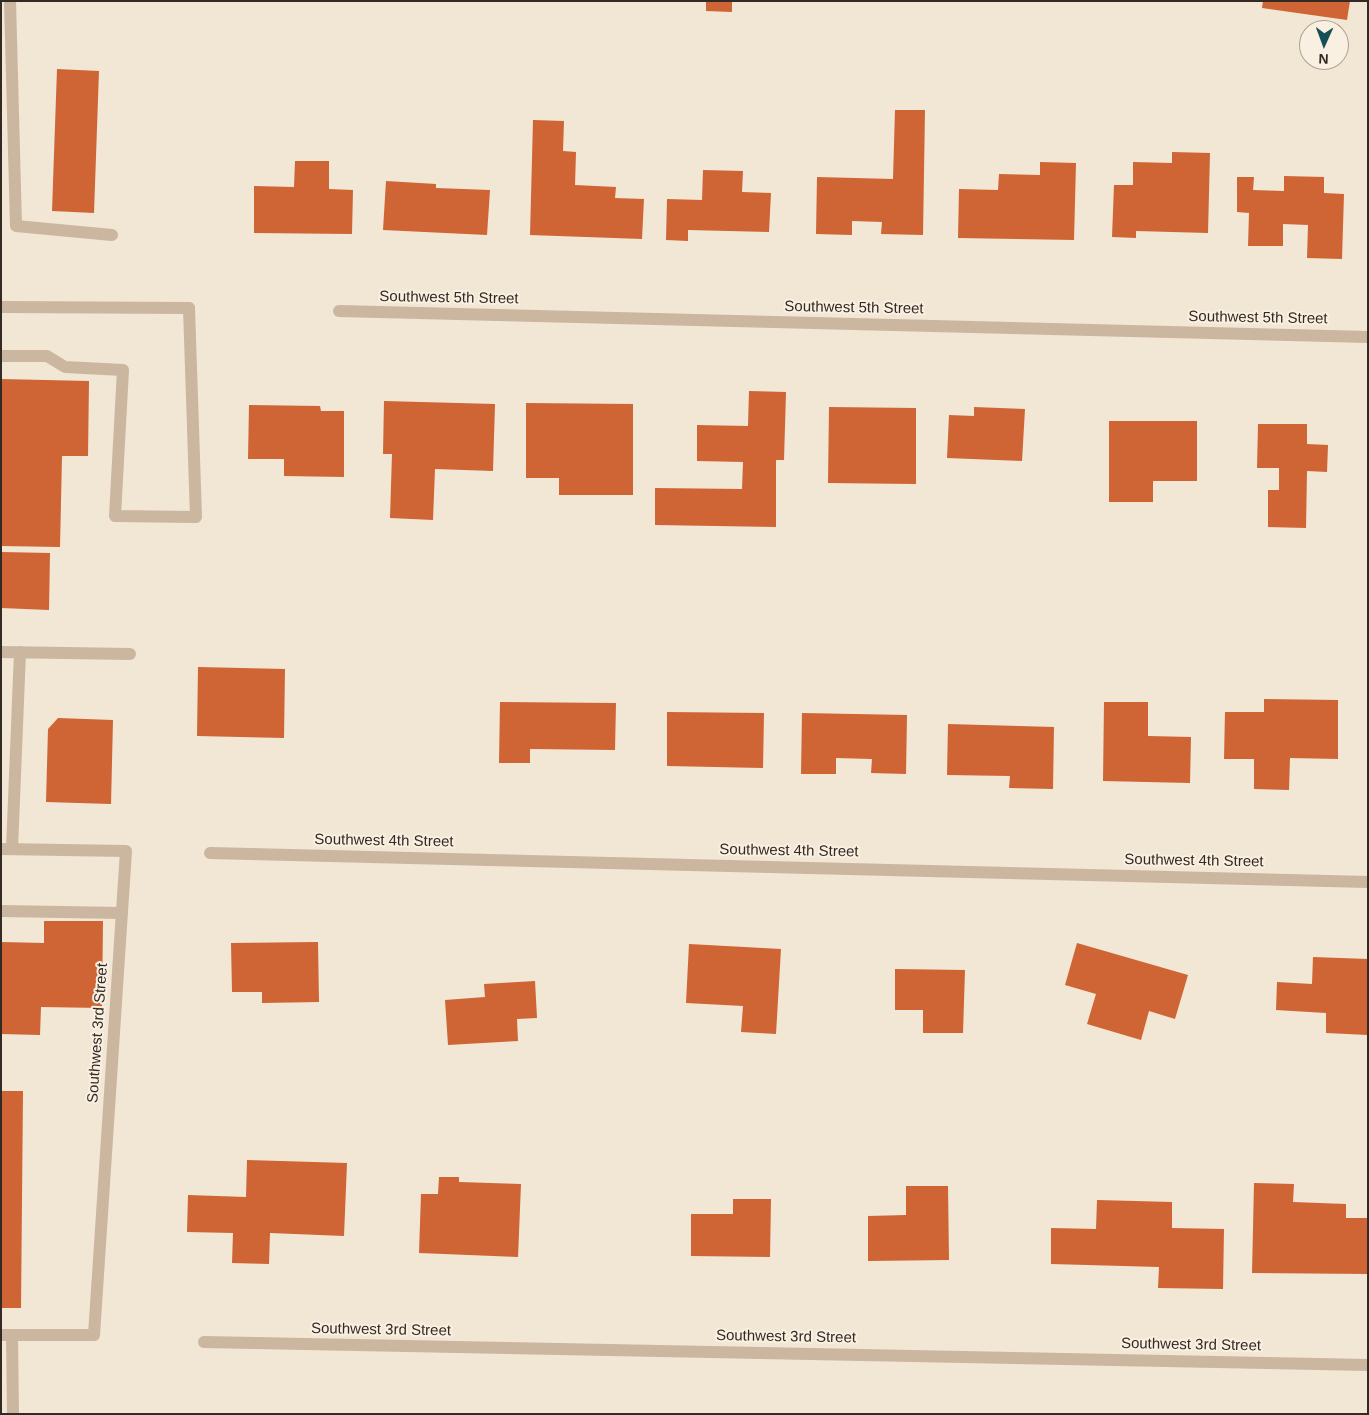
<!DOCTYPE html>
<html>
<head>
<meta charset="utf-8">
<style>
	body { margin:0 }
	#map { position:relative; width:1369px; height:1415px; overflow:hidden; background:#f2e6d4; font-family:Helvetica,sans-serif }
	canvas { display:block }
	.frame { position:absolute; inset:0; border:2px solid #342a24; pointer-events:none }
	.north { position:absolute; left:1299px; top:20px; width:50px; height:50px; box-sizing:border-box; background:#faf0e1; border:1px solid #aba195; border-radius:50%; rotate:182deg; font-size:14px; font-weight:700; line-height:20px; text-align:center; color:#342a24 }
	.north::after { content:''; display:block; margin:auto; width:18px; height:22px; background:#174f58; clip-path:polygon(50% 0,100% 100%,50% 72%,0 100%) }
</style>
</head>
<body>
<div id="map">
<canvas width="1369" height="1415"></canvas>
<div class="frame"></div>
<div class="north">N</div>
</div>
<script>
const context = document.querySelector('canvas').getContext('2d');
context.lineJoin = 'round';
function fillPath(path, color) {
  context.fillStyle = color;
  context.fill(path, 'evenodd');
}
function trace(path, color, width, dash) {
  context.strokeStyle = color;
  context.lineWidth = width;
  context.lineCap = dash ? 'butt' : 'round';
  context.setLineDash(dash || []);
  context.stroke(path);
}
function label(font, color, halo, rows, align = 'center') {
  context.font = font + ' Helvetica,sans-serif';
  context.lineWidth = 4;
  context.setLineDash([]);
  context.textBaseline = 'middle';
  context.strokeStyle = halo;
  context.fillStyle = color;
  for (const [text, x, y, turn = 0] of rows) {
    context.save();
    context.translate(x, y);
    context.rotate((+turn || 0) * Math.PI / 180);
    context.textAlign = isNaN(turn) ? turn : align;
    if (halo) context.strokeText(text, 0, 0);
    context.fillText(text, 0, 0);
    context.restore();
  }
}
fillPath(new Path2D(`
	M706,1h26v11l-26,-1z
	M1263,1h87l-3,19 -85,-12z
	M57,69l42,2 -5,142 -42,-2z
	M895,110h30l-2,125 -42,-1 1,-12 -30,-1v14l-36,-1 1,-57 76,2z
	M533,120l31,1 -1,30 13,1 -1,33 41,2 -1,11 29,1 -2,40 -112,-4z
	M1172,152l38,1 -2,80 -72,-2v7l-24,-1 2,-52h19v-23l39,1z
	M295,161h34v28l24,1 -1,44 -98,-1v-47l40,1z
	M1040,162l36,1 -2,77 -116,-2 1,-49 39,1 1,-16 41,1z
	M703,170l40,1 -1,21 29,1 -2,39 -81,-2v11l-22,-1 1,-41 35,1z
	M1284,176l40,1v16l20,1 -2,65 -35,-1 1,-33 -25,-1v22h-35l1,-33 -12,-1v-35h17l-1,13 31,1z
	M386,181l50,3v4l54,2 -3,45 -104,-5z
	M1,379l88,2 -1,75h-26l-2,91 -59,-1z
	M749,391l37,1 -2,68h-8v67l-121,-2v-37l87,1 1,-27 -46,-1v-36l51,1z
	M384,401l111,3 -2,67 -58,-2 -2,51 -43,-2 2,-64h-9z
	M526,403l107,1v91h-74v-17h-33z
	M249,405l71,1 1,5h23v66l-60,-1v-17h-36z
	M829,407l87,1v76l-88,-1z
	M974,407l51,2 -3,52 -75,-3 2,-43 25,1z
	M1109,421h88v60h-44v21h-44z
	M1258,424h49v20l21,1 -1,27 -20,-1 -1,57 -38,-1v-37h11v-22h-22z
	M1,552l49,1 -1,57 -48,-2z
	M198,667l87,2 -1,69 -87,-2z
	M1264,699l74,1v59l-48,-1 -1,32 -35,-1v-30h-30l1,-47h39z
	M500,702l116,1 -1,47 -85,-1v14h-31z
	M1104,702h44v34l43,1 -1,46 -87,-2z
	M667,712l97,1 -1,55 -96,-2z
	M802,713l105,2 -1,59 -35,-1 1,-14 -36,-1v16h-35z
	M58,718l55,2 -2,84 -65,-2 2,-73z
	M948,724l106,3 -1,62 -44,-1 1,-12 -63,-1z
	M44,921h59l-1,87 -61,-1 -1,28 -39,-1v-92l43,1z
	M318,942l1,60 -57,1v-11h-30l-1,-49z
	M1077,943l111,32 -13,44 -26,-8 -8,29 -54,-16 9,-30 -31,-9z
	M689,944l92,5 -5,85 -35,-2 2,-26 -57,-3z
	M1313,957l55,2v76l-42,-2v-20l-50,-3 1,-28 35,2z
	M895,969l70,1 -2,63h-40v-23h-28z
	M535,981l2,37 -20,1 1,22 -70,4 -3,-45 40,-3 -1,-13z
	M1,1091h22l-2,217h-20z
	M247,1160l100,3 -3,73 -74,-3 -1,31 -37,-1 1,-30 -46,-1 1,-37 58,2z
	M439,1177h20v5l62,2 -3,73 -99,-4 2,-59h17z
	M1254,1183l40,1 -1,18 53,2v14h22v56l-116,-1z
	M906,1186h42l1,74 -81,1v-45l38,-1z
	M733,1199h38l-1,58 -79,-1v-42h42z
	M1097,1200l75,2v26l52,1 -1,60 -65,-1 1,-21 -108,-3v-36l45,1z`), '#cf6435');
trace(new Path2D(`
	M10,1l6,225 96,9
	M1,356h46l18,11 58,3 -8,146 81,1 -7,-209
	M1,652l129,2
	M12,849l8,-197
	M1,911l121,2
	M12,1335l1,79`), '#cbb6a0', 12);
trace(new Path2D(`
	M1,307l188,1
	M339,311l1029,26
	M1,849l125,2 -32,484h-93
	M210,853l1158,29
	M204,1342l1164,23`), '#cbb6a0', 12);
label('15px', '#342a24', '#faf0e1', [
	["Southwest 5th Street",449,298,1],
	["Southwest 5th Street",854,308,1],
	["Southwest 5th Street",1258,318,1],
	["Southwest 4th Street",384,841,1],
	["Southwest 4th Street",789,851,1],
	["Southwest 4th Street",1194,861,1],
	["Southwest 3rd Street",98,1033,-86],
	["Southwest 3rd Street",381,1330,1],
	["Southwest 3rd Street",786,1337,1],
	["Southwest 3rd Street",1191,1345,1]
]);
</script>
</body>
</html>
